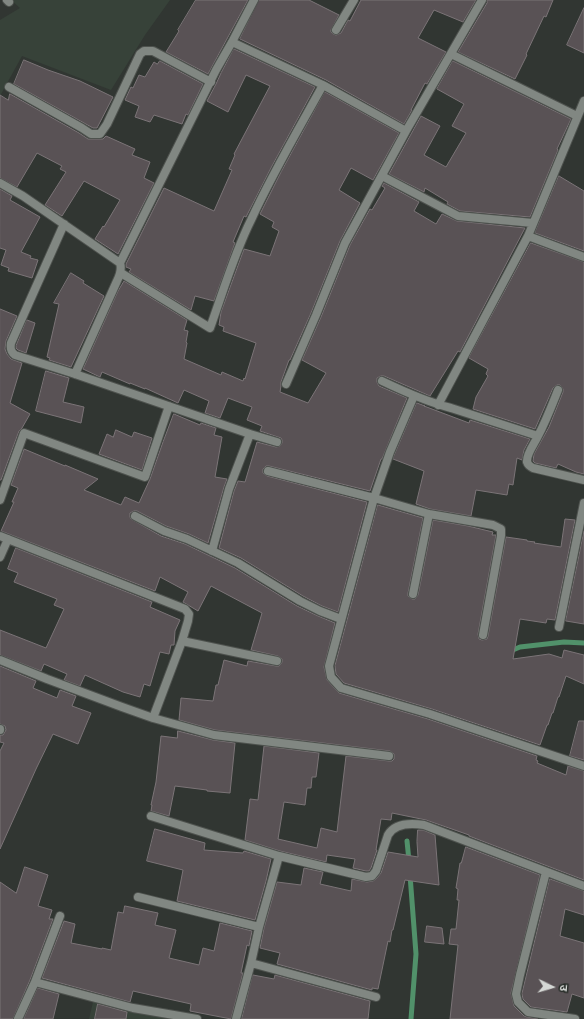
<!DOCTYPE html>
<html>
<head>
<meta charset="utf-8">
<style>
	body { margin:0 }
	#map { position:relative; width:584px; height:1019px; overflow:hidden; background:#313632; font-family:Arial,"Noto Sans Devanagari",sans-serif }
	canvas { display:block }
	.north { position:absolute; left:532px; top:967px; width:40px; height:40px; -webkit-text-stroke:3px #272c28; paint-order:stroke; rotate:95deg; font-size:11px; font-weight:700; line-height:16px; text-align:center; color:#d5d8d5 }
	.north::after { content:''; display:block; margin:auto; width:14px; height:18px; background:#d5d8d5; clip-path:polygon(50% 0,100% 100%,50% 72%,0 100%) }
</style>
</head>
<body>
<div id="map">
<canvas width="584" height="1019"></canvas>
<div class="north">उ</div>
</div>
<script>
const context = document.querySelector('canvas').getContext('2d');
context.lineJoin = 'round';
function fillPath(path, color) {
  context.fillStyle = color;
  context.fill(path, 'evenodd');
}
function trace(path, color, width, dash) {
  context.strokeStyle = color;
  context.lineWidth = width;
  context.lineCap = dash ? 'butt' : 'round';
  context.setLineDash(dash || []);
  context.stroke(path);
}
fillPath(new Path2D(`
	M11,0h159l-25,35 -34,55 -89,-34 -22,40v-76l20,-12z
	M93,1002l85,17h-89z`), '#374239');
trace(new Path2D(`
	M508,652l12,-5 44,-5 20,1
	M407,841l2,20
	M410,875l6,79 -5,65`), '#51916a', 5);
const building = new Path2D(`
	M196,0h52l-40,74 -42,-22 13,-21 -1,-1z
	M259,0h50l30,15 -8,15v2l2,2 3,1 5,-2 7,-13 2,1 11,-21h115l-13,22 -29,-12 -16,28 28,14 -19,32 -2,-1 -14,27h1l-8,14 -78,-44 -86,-41z
	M487,0h66l-7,17 -2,-1 -18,38 1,1 -12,24 -57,-27 29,-49z
	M584,8v45l-17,-8z
	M234,49l81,38 -43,79 -26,51 -2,-1 -11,26 2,1 -21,58 -19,-5 -4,14 -62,-38 2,-3 -5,-2v-3l38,-76 50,23 18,-41 -3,-1 6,-14 -1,-1 36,-68 -24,-11 -18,37 -21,-11 9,-17 5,-11z
	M24,60l24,10 32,11 33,16 -16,31h-4l-79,-44z
	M160,61l43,23 -15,31 -2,-1 -4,10 -28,-9 -4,7 -15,-5 4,-11 -14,-6 6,-13 2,1 6,-13 6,2 9,-15 3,2z
	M453,61l118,58 -14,30 1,1 -28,67 -70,-6 -13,-7 1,-2 -23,-14 -1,4 -35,-18 32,-58 19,10 -16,29 22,12 20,-34 -14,-7 12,-22 -27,-15z
	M325,92l74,41 -26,47 -22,-12 -12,22 21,13 -20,38 -29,72 -21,47h-1l-8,22v4l-1,6 28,11 18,-30 -24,-13 19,-43 29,-72 20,-36 2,1 13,-22 -3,-2 2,-3 35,19 -5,9 22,13 6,-10 15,7 68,7 -65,124 -2,-1 -28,45 -46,-20h-3l-4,2v4l2,4 28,12 -25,61h-1l-11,32 -101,-25h-3l-3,3v4l4,3 100,26 -29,110 -16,-6 -19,-10 -62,-38 -22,-10 15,-57 4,-10 7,1 12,-40 19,5 4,-1 2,-3v-3l-1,-2 -21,-7 2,-5 -15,-6 5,-13 -24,-9 -8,20 -15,-5 4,-12 -25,-11 -6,13 -33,-15v1l-15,-6v1l-28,-12 -2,5 -17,-8 35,-78 6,-10 63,39 -3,10 4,1 -2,11 1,1 -3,16 37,16 1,-3 21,9 1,-3 1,1 11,-36 -33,-12 1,-4 -5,-2 2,-13 23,-63 26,7 9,-25 -7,-4 2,-5 -14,-8 21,-42z
	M10,94l69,39 9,6h15l3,-3 29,13 -3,6 18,7 -6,16 10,5 -36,71 -23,-15 8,-13 1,1 16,-27 -36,-19 -22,35 -17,-11 21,-33 -6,-3 2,-3 -25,-13 -20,34 -17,-9v-83l8,5z
	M559,176l25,15v60l-49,-18z
	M0,189l12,7 -2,4 30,17 -19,35 10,4 -1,2 8,2 -6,18 -24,-7 1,-3 -8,-3 5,-15 -6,-2z
	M531,243l53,19v212l-8,-2 -18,-8 -2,4 -21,-5 -2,-2 1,-7 15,-27 14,-35v-3l-3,-4h-3l-4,3 -18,41 -62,-20 3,-12 12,-21 -2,-2 2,-5 -19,-11z
	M71,273l13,8 -1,2 21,13 -33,71 -22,-7 1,-2 -3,-1 12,-53 -5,-1z
	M0,309l17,7 -11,25 -1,8 2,5 4,5 11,4 -12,40 20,11 -8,14 -3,3 -18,49h-1z
	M27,320l8,3 -9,30 -8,-3 -2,-2v-2z
	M46,371l23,7 -6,24 21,5 -3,16 -22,-6 -23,-6z
	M417,403l8,3h-1l45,17 1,-3 60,19 -6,11 -2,10 -5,-2 -4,27 -4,-1 -2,11 -31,-5 -5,26 -41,-7 -14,-5 8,-33 -31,-12z
	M174,414l26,11 1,-2 15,5 -2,7 8,2 -7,40 12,2 -3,8 -16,56 -19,-9 -23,-8 -29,-15h-3l-4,2v4l1,2 30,17 24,8 50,24 62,38 21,10 17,7 -11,44 3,13 12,13 89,26 109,37 -1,4 2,1 -1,2 29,12 2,-9 16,5v109l-115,-44v-1l-43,-15 -34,-7 -1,7 -10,-1 -5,31h1l-6,18 -2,3h-3l-13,-3 2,-9 -28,-4 -1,7 -46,-11 -35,-11 5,-41 8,1 6,-54 55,7 -3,24h-4l-1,11h-4l-2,17 -21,-3 -6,37 39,9 4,-20 16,4 9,-76 43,5h3l2,-2v-5l-4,-3 -175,-21 -36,-10 2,-22 32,3 3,-16h2l6,-25 23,6 1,-5 28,5h3l2,-2 1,-2v-3l-4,-3 -27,-6 11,-37 -51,-27 -13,25 -15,-9 5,-10 -28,-15 -5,14 -154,-60 13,-29h-2l6,-14 -7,-3 13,-36 41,17v-1l33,14 -14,11 37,15 4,-8 14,6 11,-24 13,-37z
	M116,430l16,7 2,-5 18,6 -10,32 -43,-16 8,-20 6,3z
	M378,505l45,13 -15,75v3l4,3h3l3,-4 15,-75 35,6 25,6 -1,3h4l-18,99 1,5 3,1 5,-1 1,-3 18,-99 21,3v1l8,1 -1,1 27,4 4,-28 10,1 -20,100 -8,-1 -1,4 -26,-4 -7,40 36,-5 13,4 2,-8 20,5v29l-18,-8 -7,21h-1l-5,16h-1l-4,12h-1l-7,20 -108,-36 -88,-26 -8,-9 -1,-8z
	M584,531v93l-18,-3z
	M16,548l136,54 -2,5 30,13 -5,11 -1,14h-3l-2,9 -9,-2 -10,34 -6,-2 -4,13 -17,-5 -38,-17 -5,11 -16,-6 3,-6 -23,-10 -3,7 -41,-16v-25l46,18 18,-39 -10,-4 3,-6 -43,-17 4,-9 -10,-4z
	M0,666l36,15 -3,7 24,10 3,-8 16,6 -4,10 19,7 -13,31 -25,-10 -17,35 -36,80v-98l4,-8 -4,-1v-7h3l3,-5 -1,-4 -5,-2z
	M579,721h5v39l-14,-4z
	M178,731l35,9 22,3 -5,50 -23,-2v-1l-32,-4 -6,30 -18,-5 1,-6h-1l5,-23 5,-46 16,2z
	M155,829l50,14 -1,7 39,3 1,-2 27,8 -5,22 -11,39 -78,-19 6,-31 -36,-9z
	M418,830h5l12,5 4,50 -34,-5 -12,50h-1l-2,12 -2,-1 -10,48 -6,-1v2l-95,-26 3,-11 -20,-5 4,-20 13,-46 24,3 3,-17 19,4 -3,12 31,7 1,-12 15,3 6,-1 3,-2 5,-6 7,-21 30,5 -1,-15z
	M466,847l74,28 -29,118 3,13 10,10 3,1 11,2h-88l8,-74 -9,-1 2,-15h5l3,-29h-2l1,-11 -2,-1 4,-25h1z
	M25,867l23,8 -10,31 14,4 -3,9h4l-23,61 -17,39h-13v-137l16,11z
	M550,879l34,12v24l-19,-6 -5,27 24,7v55l-12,-4 -5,18 -36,-5 -8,-8 -1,-5z
	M125,906l33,7 -3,12 21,5 -7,28 30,7 4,-17 11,3 6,-28 32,8 -3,15 -2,-1 -6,28h2l-12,46 -41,-8 1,-7 -36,-8 -22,-5 -3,11 -88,-24 22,-57 11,3 -4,19 31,6v-1l9,2 7,-38 5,1z
	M427,926l15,2 2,16 -19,-2z
	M253,975l21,4 1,-4 95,26 -2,18h-126z
	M38,988l21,6 -6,25h-29z
	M98,1004l29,8 -1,7h-31z`);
fillPath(building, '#595255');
trace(building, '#7b7477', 1);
const lane = new Path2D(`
	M7,0l2,2`);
const street = new Path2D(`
	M336,30l18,-30
	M232,42l91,43 83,46
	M451,54l126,62
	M9,87l73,41 9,6h9l7,-10 33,-70 4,-3h9l58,31
	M584,101l-56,135 56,21
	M382,176l76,40 75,7
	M0,183l23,13 97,67c2,6 0,12 -3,18l-42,93
	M64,224l-53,119c-1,6 0,9 4,12l60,19 175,60 27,8
	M120,263l96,-193 16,-28 22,-42
	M121,273l89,55c13,-36 24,-74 41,-108 21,-46 47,-90 72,-135
	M382,381c23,11 45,21 69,27l87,28
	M286,384l30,-69 29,-72 61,-112 76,-131
	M558,390c-6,15 -12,31 -20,46 -3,7 -12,18 -11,26 1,3 4,5 6,6l51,12
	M414,396l-24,56 -16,46 -45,168 2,11 10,11 89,26 154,52
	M438,405l90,-169
	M268,471l106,27 55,16 64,11 8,4v7l-18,99
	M0,500l24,-67 121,44 24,-71
	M135,516l29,15 23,8 51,24 62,38 20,10 21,8
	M0,536l185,73 4,5 -1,7 -6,20 -29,77
	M212,551l17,-62 21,-55
	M0,557l8,-18
	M413,594l16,-80
	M559,627l25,-124
	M182,641l95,20
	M0,660l47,19 75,28 31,11 61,17 175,21
	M0,730v-1
	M151,816l128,40
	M546,872l-26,103 -4,19 2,8 10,10 47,7
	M138,897l121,30
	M251,963l125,34
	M35,982l98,26 64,11
	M18,1019l17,-37 25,-66
	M236,1019l15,-56 8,-36 20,-71 87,21 6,-1 4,-5 12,-36c7,-12 23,-12 36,-10l160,61`);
trace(lane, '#4e524e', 10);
trace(street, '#4e524e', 10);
trace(lane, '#818782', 8);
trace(street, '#818782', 8);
</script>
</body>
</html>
